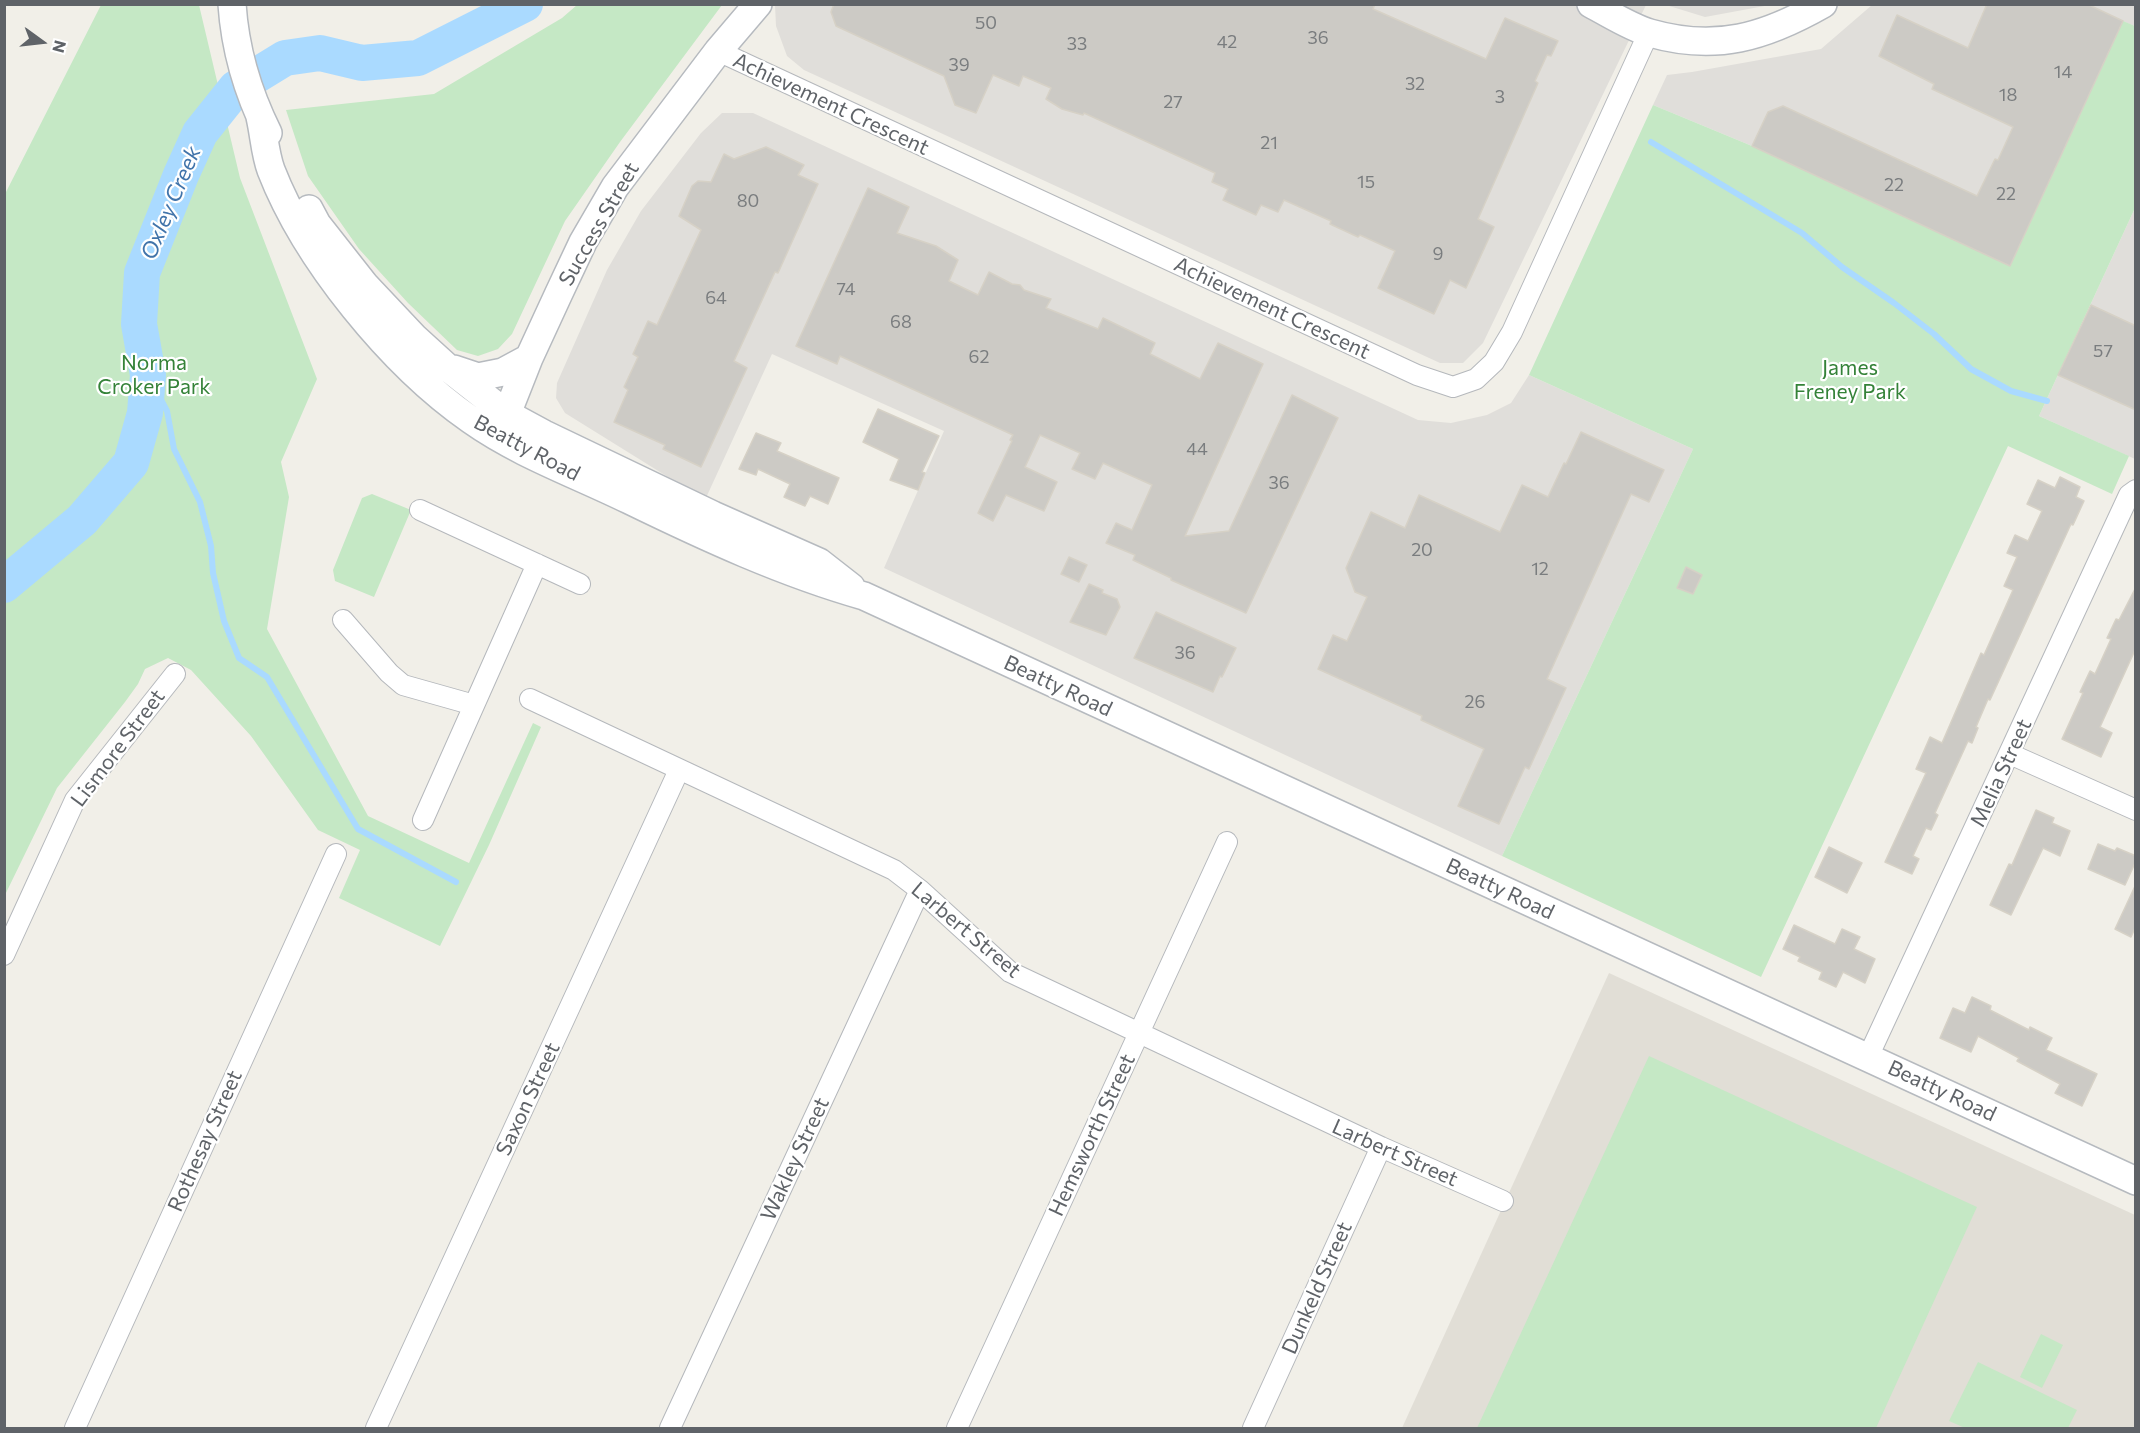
<!DOCTYPE html>
<html>
<head>
<meta charset="utf-8">
<style>
	body { margin:0 }
	#map { position:relative; width:2140px; height:1433px; overflow:hidden; background:#f1efe8; font-family:Commissioner,sans-serif }
	canvas { display:block }
	.frame { position:absolute; inset:0; border:6px solid #5f6368; pointer-events:none }
	.north { position:absolute; left:12px; top:12px; width:60px; height:60px; -webkit-text-stroke:4px #fff; paint-order:stroke; rotate:105deg; font-size:16px; font-weight:700; line-height:24px; text-align:center; color:#5f6368 }
	.north::after { content:''; display:block; margin:auto; width:21px; height:27px; background:#5f6368; clip-path:polygon(50% 0,100% 100%,50% 72%,0 100%) }
</style>
</head>
<body>
<div id="map">
<canvas width="2140" height="1433"></canvas>
<div class="frame"></div>
<div class="north">N</div>
</div>
<script>
const context = document.querySelector('canvas').getContext('2d');
context.lineJoin = 'round';
function fillPath(path, color) {
  context.fillStyle = color;
  context.fill(path, 'evenodd');
}
function trace(path, color, width, dash) {
  context.strokeStyle = color;
  context.lineWidth = width;
  context.lineCap = dash ? 'butt' : 'round';
  context.setLineDash(dash || []);
  context.stroke(path);
}
function label(font, color, halo, rows, align = 'center') {
  context.font = font + ' Commissioner,sans-serif';
  context.lineWidth = 4.5;
  context.setLineDash([]);
  context.textBaseline = 'middle';
  context.strokeStyle = halo;
  context.fillStyle = color;
  for (const [text, x, y, turn = 0] of rows) {
    context.save();
    context.translate(x, y);
    context.rotate((+turn || 0) * Math.PI / 180);
    context.textAlign = isNaN(turn) ? turn : align;
    if (halo) context.strokeText(text, 0, 0);
    context.fillText(text, 0, 0);
    context.restore();
  }
}
fillPath(new Path2D(`
	M775,5h871l-163,338 -20,20h-23l-636,-293 -17,-14 -11,-30z
	M1666,5l104,-1v1l-65,12z
	M1872,5h263v21l-13,-5 -112,245 -258,-120 -99,-41 14,-30 25,-3 129,-23z
	M722,113h31l665,307 33,3 36,-8 24,-12 18,-28 164,74 -191,407 -618,-288 60,-137 -172,-77 -67,146 -140,-87 -9,-15 1,-15 50,-113 34,-59 60,-78z
	M2135,208v251l-96,-43z`), '#e0deda');
fillPath(new Path2D(`
	M1609,973l526,242v213h-733z`), '#e1ded6');
fillPath(new Path2D(`
	M101,5h98l41,173 77,201 -36,83 8,35 -22,132 101,187 101,47 64,-140 8,4 -52,118 -49,101 -101,-48 21,-48 -42,-20 -67,-94 -60,-66 -23,-12 -23,11 -7,15 -13,18 -68,86 -52,107v-701z
	M577,5h145l-102,137 -55,79 -53,113 -14,15 -20,7 -21,-6 -49,-47 -49,-54 -51,-73 -22,-66 148,-16 128,-76z
	M2123,21l12,5v182l-96,208 90,40 -17,38 -104,-48 -247,531 -259,-121 191,-407 -164,-74 124,-270 99,41 258,120z
	M372,494l39,16 -37,87 -39,-16 -2,-11 29,-72z
	M1649,1056l328,151 -101,221h-399z
	M2041,1334l22,11 -21,43 -22,-11z
	M1978,1362l99,48 -9,18h-103l-16,-7z`), '#c5e8c5');
trace(new Path2D(`
	M1651,142l151,91 40,34 52,36 40,31 37,35 40,22 36,10
	M148,375l19,36 7,38 26,53 11,44 2,27 11,48 15,37 28,19 91,152 98,53`), '#aadaff', 6);
trace(new Path2D(`
	M4,585l78,-65 49,-57 14,-50 3,-38 -9,-51 3,-51 39,-98 19,-42 36,-45 49,-30 35,-5 42,10 56,-5 107,-54`), '#aadaff', 36);
const building = new Path2D(`
	M834,4h541l-2,5 113,50 19,-41 53,23 -7,15 -4,-1 -12,26 3,2 -60,136 16,8 -28,61 -16,-8 -16,34 -56,-26 17,-37 -35,-16 -2,2 -28,-13 1,-3 -47,-21 -6,12 -17,-7 -5,10 -33,-15 5,-11 -16,-7 3,-9 -131,-60 -1,2 -21,-6 -16,-10 5,-11 -28,-12 -4,10 -26,-11 -17,38 -21,-8 -11,-29 -108,-50 -5,-14z
	M1987,4h100l36,17 -113,245 -258,-120 16,-34 15,-6 194,90 18,-37 3,1 15,-33 -81,-38 2,-5 -55,-28 18,-41 71,33z
	M766,147l38,18 -6,10 20,9 -40,89 -3,-1 -41,89 13,7 -46,99 -38,-18 2,-4 -51,-23 14,-32 -4,-3 14,-30 -5,-3 15,-33 9,4 44,-95 -22,-14 13,-30 6,-5 13,1 13,-28 10,5z
	M868,188l41,19 -12,26 39,13 22,14 -9,21 29,14 11,-23 23,12 8,1 4,5 27,9 -5,9 52,21 5,-11 52,25 -5,11 50,25 18,-36 45,21 -78,172 44,-5 63,-136 46,23 -92,195 -75,-33v-2l-38,-18 2,-5 -29,-12 10,-20 16,7 20,-45 -49,-22 -8,16 -23,-10 8,-16 -40,-18 -15,32 32,15 -13,29 -38,-16 -13,26 -15,-8 34,-72 -2,-1 3,-5 -173,-79 -3,8 -41,-18z
	M2091,305l45,21v84l-78,-35z
	M878,409l61,27 -17,36 3,1 -7,17 -28,-10 9,-21 -36,-17z
	M1581,432l83,38 -15,32 -18,-8 -84,185 19,9 -37,81 -4,-2 -26,57 -41,-18 26,-57 -63,-29 1,-4 -104,-47 15,-34 14,6 20,-44 -12,-5 -9,-24 25,-56 34,16 14,-33 81,37 22,-47 26,12 16,-34 2,1z
	M756,433l25,10 -4,8 62,27 -11,26 -18,-8 -5,10 -21,-9 6,-13 -32,-15 -2,6 -17,-6z
	M2060,477l20,10 -4,10 8,4 -11,24 -2,-1 -81,176 -2,-1 -12,28 2,1 -6,15 -4,-2 -33,72 3,2 -7,15 -5,-2 -13,28 6,3 -7,15 -27,-12 41,-89 -10,-4 14,-32 12,6 39,-90 3,2 29,-65 -9,-4 13,-29 -10,-4 8,-18 13,6 14,-30 -15,-7 11,-24 17,8z
	M1069,557l18,8 -8,17 -18,-8z
	M1686,567l16,8 -9,19 -16,-6z
	M1089,584l14,6 -1,3 15,6 3,8 -14,28 -36,-13z
	M2136,587v61l-36,79 12,6 -11,24 -39,-18 21,-46 -3,-1 10,-21 5,3 16,-35 -4,-1 9,-19 3,1z
	M1156,612l80,36 -14,29 -2,-1 -7,16 -79,-34z
	M2036,810l18,8 -2,5 18,8 -10,25 -17,-8 -32,67 -21,-10 19,-41 3,1z
	M2098,844l17,7 2,-3 19,8v5l-11,24 -37,-16z
	M1829,847l33,16 -15,30 -32,-16z
	M2136,884v42l-5,11 -16,-8z
	M1794,925l41,19 7,-15 18,8 -6,12 21,10 -10,24 -22,-11 -7,15 -17,-8 3,-7 -24,-11 2,-4 -17,-8z
	M1972,997l19,9 -1,4 39,20 1,-3 22,11 -6,12 51,24 -15,32 -27,-13 5,-9 -43,-23 2,-3 -41,-22 -7,16 -31,-14 13,-30 12,5z`);
fillPath(building, '#cccac5');
trace(building, '#d6d1c6', 1.5);
const street = new Path2D(`
	M718,51l699,324 36,12 23,-8 18,-17 18,-30 137,-300
	M420,510l160,74
	M343,620l46,53 14,12 71,20
	M530,699l364,171 26,20 90,82 371,175 122,54
	M2010,754l126,56
	M423,820l114,-256
	M4,955l71,-155 100,-126
	M1868,1057l261,-562 7,-5
	M75,1428l261,-574
	M376,1428l303,-658
	M670,1428l250,-538
	M957,1428l270,-586
	M1253,1428l128,-281`);
const secondary = new Path2D(`
	M232,4c3,45 16,89 36,129
	M1591,4c19,10 39,23 59,29 66,19 115,4 173,-29
	M260,117c4,17 5,37 11,53 35,90 121,195 200,250 48,34 105,54 158,80 76,37 154,73 235,96l1272,585
	M309,209l8,15 48,61 49,52 33,30 60,47 37,20 169,81 106,47 32,25
	M454,369l24,8 25,-5 26,-14
	M501,429l28,-71 30,-65 24,-51 32,-55 103,-136 40,-47`);
trace(street, '#b5b8bc', 22);
trace(secondary, '#b6babf', 30);
trace(street, '#fff', 20);
trace(secondary, '#fff', 27);
label('18px', '#7a7d7f', null, [
	["50",986,23],
	["36",1318,38],
	["42",1227,42],
	["33",1077,44],
	["39",959,65],
	["14",2063,72],
	["32",1415,84],
	["18",2008,95],
	["3",1500,97],
	["27",1173,102],
	["21",1269,143],
	["15",1366,182],
	["22",1894,185],
	["22",2006,194],
	["80",748,201],
	["9",1438,254],
	["74",846,289],
	["64",716,298],
	["68",901,322],
	["57",2103,351],
	["62",979,357],
	["44",1197,449],
	["36",1279,483],
	["20",1422,550],
	["12",1540,569],
	["36",1185,653],
	["26",1475,702]
]);
label('21px', '#5f6368', '#fff', [
	["Achievement Crescent",831,104,25],
	["Success Street",599,224,-60],
	["Achievement Crescent",1272,308,25],
	["Beatty Road",527,448,28],
	["Beatty Road",1058,686,25],
	["Lismore Street",118,748,-53],
	["Melia Street",2001,773,-65],
	["Beatty Road",1500,889,25],
	["Larbert Street",966,930,40],
	["Beatty Road",1942,1091,25],
	["Saxon Street",528,1099,-65],
	["Hemsworth Street",1092,1135,-65],
	["Rothesay Street",205,1141,-66],
	["Larbert Street",1395,1153,24],
	["Wakley Street",795,1159,-65],
	["Dunkeld Street",1317,1288,-66]
]);
label('21px', '#348238', '#fff', [
	["Norma",154,363],
	["Croker Park",154,387],
	["James",1850,368],
	["Freney Park",1850,392]
]);
label('italic 22px', '#4174aa', '#fff', [
	["Oxley Creek",171,203,-67]
]);
</script>
</body>
</html>
